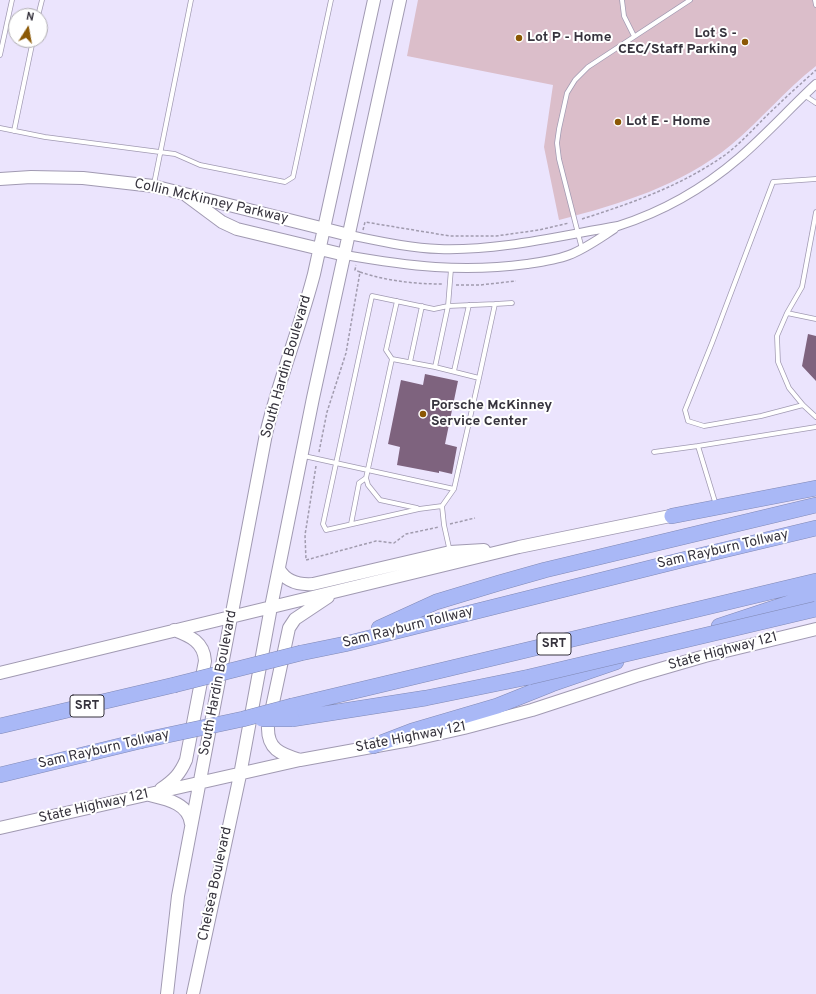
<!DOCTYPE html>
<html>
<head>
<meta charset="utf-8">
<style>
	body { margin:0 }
	#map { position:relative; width:816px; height:994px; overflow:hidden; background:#ebe4fd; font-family:Overpass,sans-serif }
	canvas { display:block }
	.north { position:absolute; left:8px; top:8px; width:40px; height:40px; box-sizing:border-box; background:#fff; border:1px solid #afadb1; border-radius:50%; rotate:11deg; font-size:11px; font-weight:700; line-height:16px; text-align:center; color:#36333d }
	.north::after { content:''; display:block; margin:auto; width:14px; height:18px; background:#8b5804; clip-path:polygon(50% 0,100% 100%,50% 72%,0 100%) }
</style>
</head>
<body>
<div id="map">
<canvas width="816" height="994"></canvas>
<div class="north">N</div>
</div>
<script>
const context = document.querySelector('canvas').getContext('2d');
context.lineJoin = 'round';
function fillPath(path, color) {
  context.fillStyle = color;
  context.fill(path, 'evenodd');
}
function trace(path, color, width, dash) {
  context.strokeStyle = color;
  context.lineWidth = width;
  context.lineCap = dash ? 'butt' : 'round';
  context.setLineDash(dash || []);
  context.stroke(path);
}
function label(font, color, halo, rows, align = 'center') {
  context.font = font + ' Overpass,sans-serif';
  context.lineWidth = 4;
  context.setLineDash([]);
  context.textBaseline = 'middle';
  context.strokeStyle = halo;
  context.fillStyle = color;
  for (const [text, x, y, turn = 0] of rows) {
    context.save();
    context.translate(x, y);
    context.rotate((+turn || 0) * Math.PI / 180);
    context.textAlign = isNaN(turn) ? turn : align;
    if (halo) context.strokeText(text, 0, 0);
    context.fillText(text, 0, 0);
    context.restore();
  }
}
fillPath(new Path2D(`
	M418,0h398v66c-31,24 -55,54 -85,79 -50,41 -111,59 -172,75l-15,-73 9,-62 -146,-29z`), '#dbbeca');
fillPath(new Path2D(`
	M808,334l8,2v45l-14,-15z
	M425,374l33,7 -13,63 12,3 -5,27 -13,-3v2l-42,-8 3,-18 -12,-3 13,-64 22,5z`), '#7e637e');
const lane = new Path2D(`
	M622,0l2,16 10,20
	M815,0l1,5
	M38,16l4,-16
	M0,55l12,-55
	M804,95l12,8
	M0,128l45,9 130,17 25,11 85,17 8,-5 38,-177
	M14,131l19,-91
	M154,184l37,-184
	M816,212l-14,75 -15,26 -10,23 1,26 11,26 14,17 13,12
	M582,249l-23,-90 -2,-16 2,-14 8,-36 8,-13 13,-13 102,-67
	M495,304l17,-1
	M787,313l29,6
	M392,359l-6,-9 11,-49
	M410,362l12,-56
	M435,367l44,11 16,-74 -47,2 -14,3 -62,-13 -49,228 3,6 93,-21 23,-3
	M454,371l15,-66
	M803,405l-42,11 -57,10 -16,-5 -3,-11 27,-67 61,-161 43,-3
	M698,446l118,-19
	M654,452l44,-6 18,59
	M304,456l150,33 -12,17 2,19 6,27
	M366,478l2,7 12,15 37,8
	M454,489l25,-111
	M351,524l8,-41 7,-5 26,-119 43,8 13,-61 3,-37`);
const street = new Path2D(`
	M349,235c30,6 60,13 90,14 60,2 120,-13 179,-23 44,-14 86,-38 121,-68 27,-23 51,-50 77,-74
	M345,255c63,11 117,18 182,9 14,-2 29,-4 42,-9 16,-6 31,-17 45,-26`);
const secondary = new Path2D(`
	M0,179l31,-2 52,1 70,8 196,49
	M187,196l35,26 15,7 108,26
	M279,569c7,13 20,16 34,15l137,-32 34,-2
	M0,673l519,-126 161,-33
	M300,760c-20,-6 -33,-11 -32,-34l21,-98 6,-9 33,-22
	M161,789c13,-9 19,-15 25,-29l19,-99c-1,-19 -15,-25 -31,-31
	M149,795c17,4 40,8 42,29
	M0,828l300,-68 115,-21 49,-11 68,-18 104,-34 69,-20 111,-27
	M167,994l11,-98 88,-462c13,-55 34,-106 48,-160l60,-274
	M193,994l47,-219 31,-168 42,-209 87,-398`);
const highway = new Path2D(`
	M672,516l144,-28
	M719,626l97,-32
	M379,628l57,-26 63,-19 46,-13 271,-65
	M301,653l44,-9 337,-84 134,-32
	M292,706l524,-125
	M292,719l134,-21 103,-21
	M0,726l174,-41
	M373,746l39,-15 85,-25 55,-22 64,-22
	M0,775l140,-34`);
trace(lane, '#a19ab2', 5.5);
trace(street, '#a19ab2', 10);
trace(secondary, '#a19ab2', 14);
trace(highway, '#8189b5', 16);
trace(new Path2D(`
	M582,219c50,-16 99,-33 143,-64 20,-15 35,-34 53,-50 12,-12 25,-23 38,-35
	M363,230l2,-8 85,14h46l43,-6 30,-7
	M360,272c27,9 54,12 83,12
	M456,285h24l36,-4
	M319,452l8,-40 19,-59 14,-81 -5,-2 1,-5
	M316,466l-11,69 1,25 70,-19 18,2 12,-9 33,-7
	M450,524l25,-6`), '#a19bae', 1.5, [3, 2]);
trace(lane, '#fff', 4);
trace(street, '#fff', 8);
trace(secondary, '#fff', 12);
trace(highway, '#a9b8f6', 15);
const highwayBridge = new Path2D(`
	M529,677l287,-68
	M174,685l127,-32
	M262,719h30
	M140,741l103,-22 49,-13`);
trace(highwayBridge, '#8189b5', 16, []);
trace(highwayBridge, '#a9b8f6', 15);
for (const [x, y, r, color] of [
	[519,38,4,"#8b5804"],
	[745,42,4,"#8b5804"],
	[618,122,4,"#8b5804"],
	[423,414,4,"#8b5804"]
]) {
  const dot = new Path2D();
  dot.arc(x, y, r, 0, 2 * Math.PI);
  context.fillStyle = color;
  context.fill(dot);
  trace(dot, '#fff', 1.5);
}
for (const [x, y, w] of [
	[554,644,34],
	[87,706,34]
]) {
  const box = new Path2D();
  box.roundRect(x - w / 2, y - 11, w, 22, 3);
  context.fillStyle = '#fff';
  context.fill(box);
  trace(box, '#36333d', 1);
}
label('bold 13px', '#36333d', null, [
	["SRT",554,644],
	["SRT",87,706]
]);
label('bold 14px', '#36333d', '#fff', [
	["Lot S -",737,34,"right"],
	["CEC/Staff Parking",737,50,"right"],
	["Lot P - Home",527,38],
	["Lot E - Home",626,122],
	["Porsche McKinney",431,406],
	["Service Center",431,422]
], 'left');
label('14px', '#36333d', '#fff', [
	["Collin McKinney Parkway",211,202,13],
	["South Hardin Boulevard",287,367,-74],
	["Sam Rayburn Tollway",723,550,-13],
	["Sam Rayburn Tollway",408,628,-14],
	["State Highway 121",723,652,-15],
	["South Hardin Boulevard",219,683,-79],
	["State Highway 121",411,738,-11],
	["Sam Rayburn Tollway",104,750,-13],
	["State Highway 121",94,807,-13],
	["Chelsea Boulevard",216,884,-78]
]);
</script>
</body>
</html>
